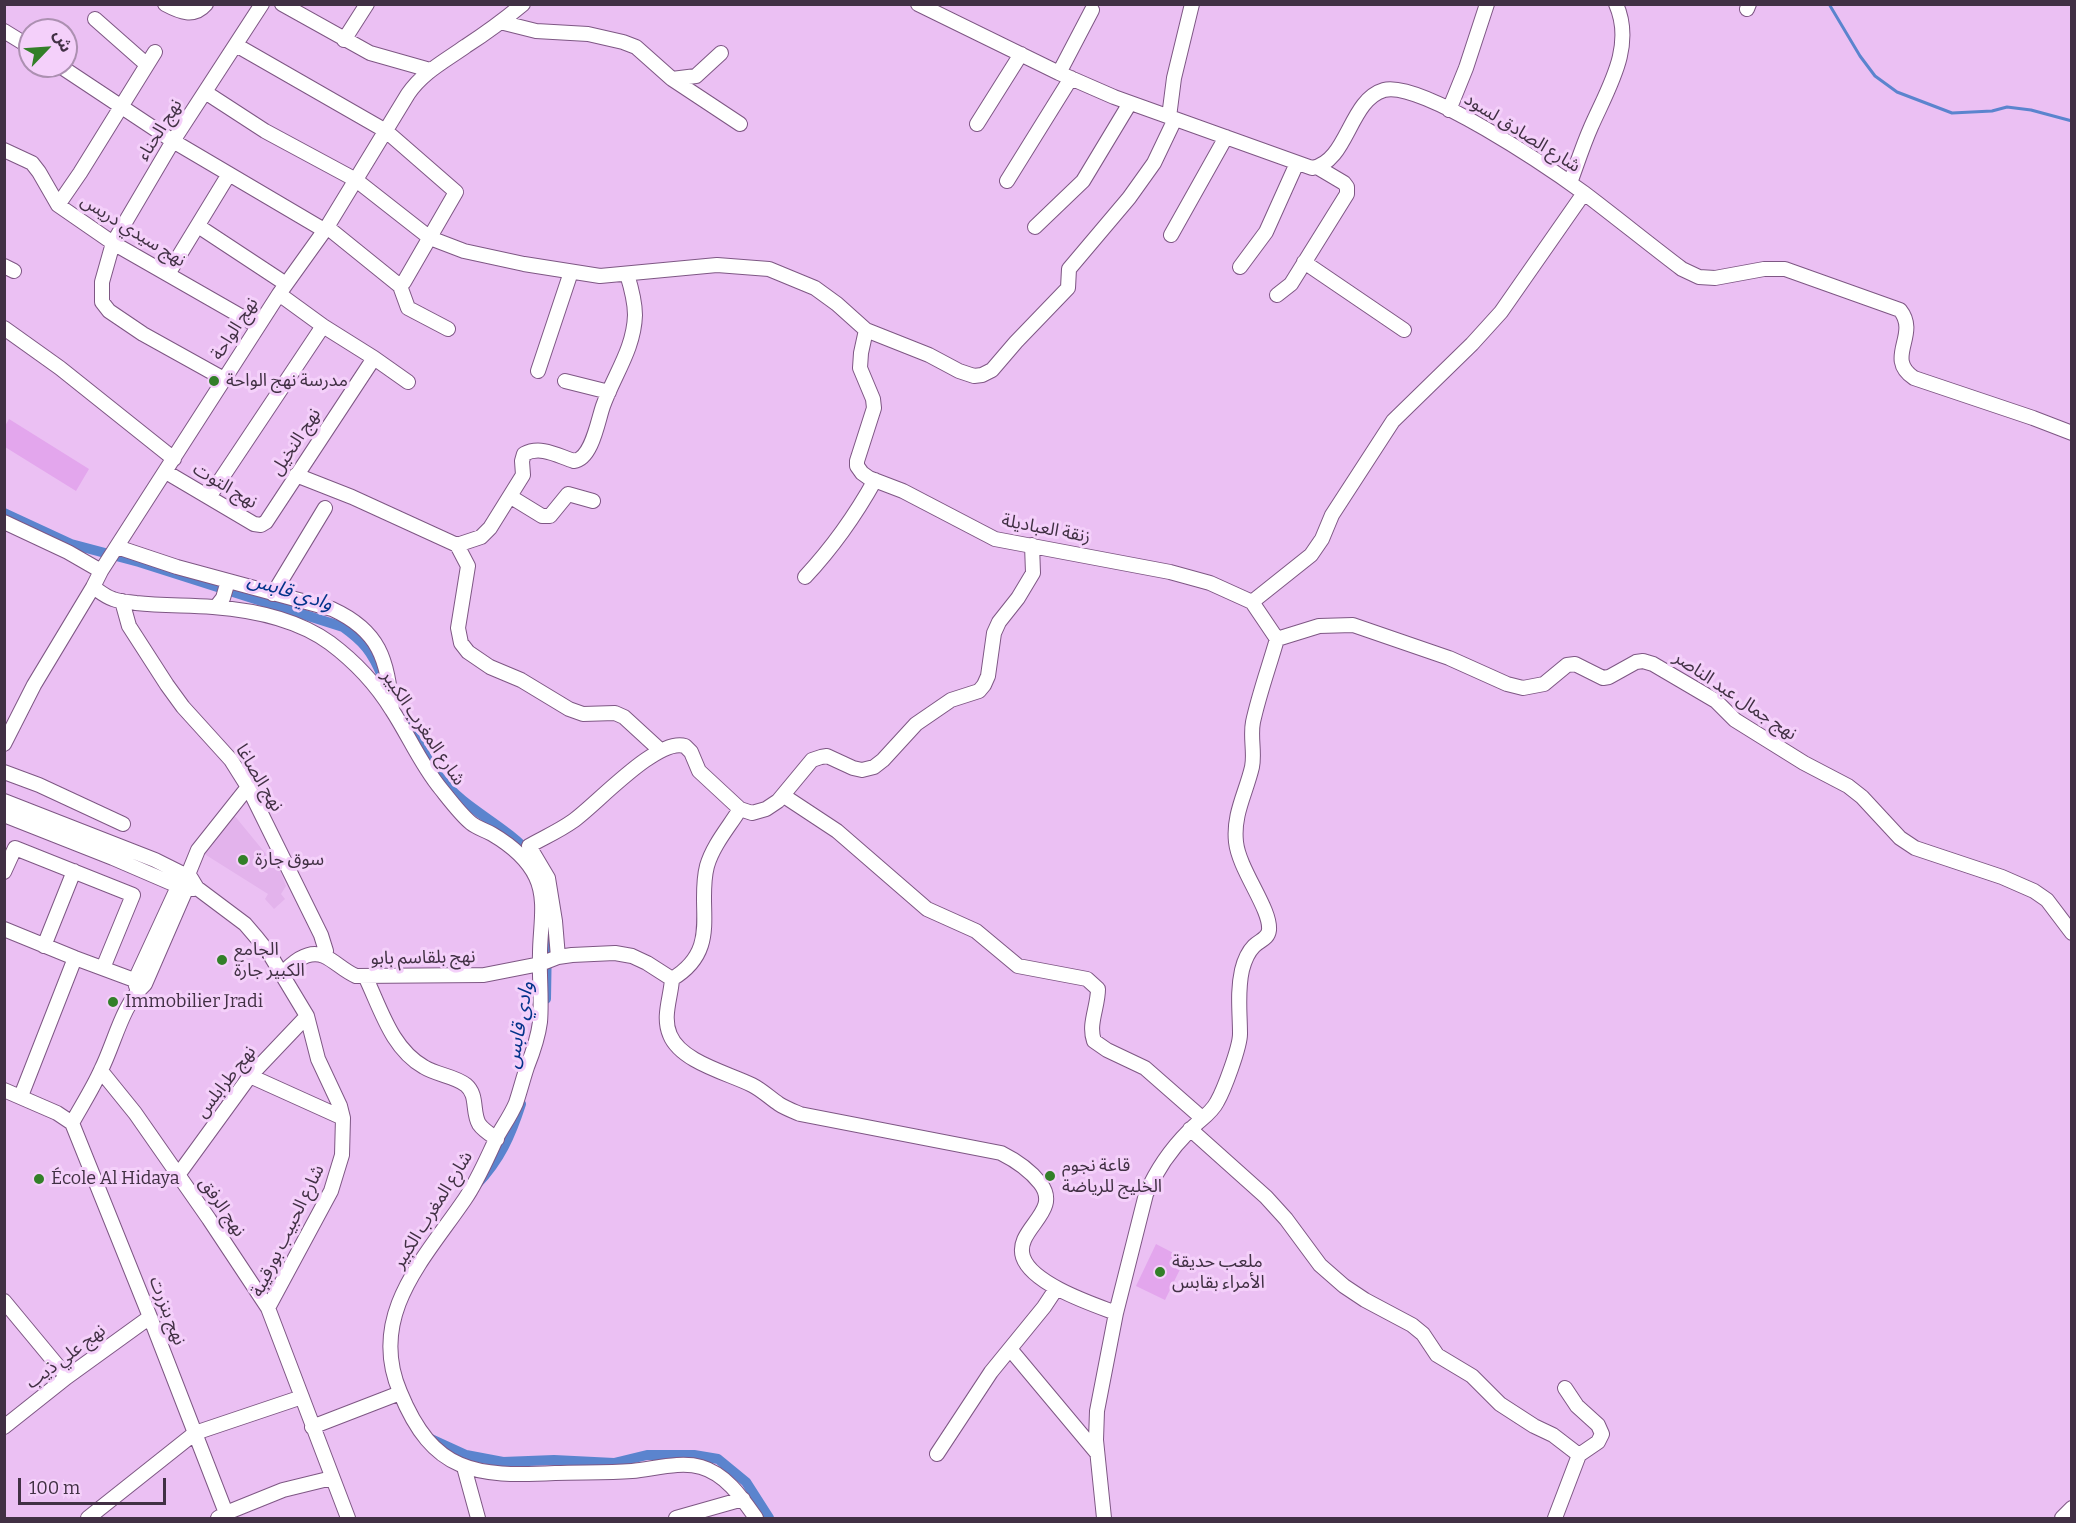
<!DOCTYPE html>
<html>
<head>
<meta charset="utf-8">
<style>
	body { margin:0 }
	#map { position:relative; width:2076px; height:1523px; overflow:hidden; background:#ebc0f3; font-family:Bitter,"Noto Sans Arabic",serif }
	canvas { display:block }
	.frame { position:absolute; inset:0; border:6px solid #413044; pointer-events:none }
	.north { position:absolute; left:18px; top:18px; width:60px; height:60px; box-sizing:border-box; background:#f4d0fa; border:2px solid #ac90b1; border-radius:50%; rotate:65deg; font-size:16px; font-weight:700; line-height:24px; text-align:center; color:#413044 }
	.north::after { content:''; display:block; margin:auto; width:21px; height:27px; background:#327f28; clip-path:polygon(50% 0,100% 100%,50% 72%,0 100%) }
	.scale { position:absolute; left:18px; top:1478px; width:148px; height:27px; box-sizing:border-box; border:3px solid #413044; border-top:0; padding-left:8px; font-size:18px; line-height:21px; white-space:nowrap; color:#413044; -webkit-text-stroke:4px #f4d0fa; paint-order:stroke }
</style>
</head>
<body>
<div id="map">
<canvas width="2076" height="1523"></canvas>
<div class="frame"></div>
<div class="north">ش</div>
<div class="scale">100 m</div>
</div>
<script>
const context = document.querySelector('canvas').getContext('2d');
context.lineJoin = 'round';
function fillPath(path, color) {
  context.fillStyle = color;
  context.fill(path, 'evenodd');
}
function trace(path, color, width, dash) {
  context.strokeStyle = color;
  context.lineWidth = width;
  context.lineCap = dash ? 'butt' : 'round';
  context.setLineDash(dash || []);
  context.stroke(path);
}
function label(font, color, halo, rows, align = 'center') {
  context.font = font + ' Bitter,"Noto Sans Arabic",serif';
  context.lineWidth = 6;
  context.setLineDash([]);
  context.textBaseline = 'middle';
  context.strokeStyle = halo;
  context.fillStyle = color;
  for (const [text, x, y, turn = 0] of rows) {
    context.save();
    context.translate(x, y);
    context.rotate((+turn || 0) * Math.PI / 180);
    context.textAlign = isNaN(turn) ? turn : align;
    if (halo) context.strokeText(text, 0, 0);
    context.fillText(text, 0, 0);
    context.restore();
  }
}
fillPath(new Path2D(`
	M229,809l51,62 6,15 -5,8 4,5 -11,10 -9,-10 3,-5 -70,-44z`), '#e3b3ec');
fillPath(new Path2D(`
	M9,419l80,50 -13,22 -71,-44v-21z
	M1156,1244l29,15 -20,41 -29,-14z`), '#e3a6ed');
trace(new Path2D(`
	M1829,4l31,52 15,20 22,16 55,21 40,-2 15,-4 24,3 41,11`), '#5b84ce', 3);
trace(new Path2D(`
	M4,513l67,31 68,18 204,65c21,15 29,25 39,49
	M405,719c12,19 22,43 36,60 25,31 64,46 90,76
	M546,999l1,-60
	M477,1184c23,-24 34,-49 44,-80
	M431,1439l35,16 37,7 51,-2 60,3 33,-8h47l24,4 28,23 23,36`), '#5b84ce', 10);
const minor = new Path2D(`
	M165,4c15,8 29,14 41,0
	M282,4l88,49 60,17
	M918,4l141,69 55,24 198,71c36,-6 37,-68 72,-78 37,-10 167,79 200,103 33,25 65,51 98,76l17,8 16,1 49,-9h21l115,41c20,25 -16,48 14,68l119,40 39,15
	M1747,9l2,-5
	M95,19l51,45
	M500,22l36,9 52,3 35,8 13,5 36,32 68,45
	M4,31l26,16
	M344,40l23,-36
	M236,45l150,86 70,61 -52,90 -4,4 -73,-59
	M60,66l113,75 151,89
	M1059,73l33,-63
	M672,79l24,-3 25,-23
	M205,92l60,39 91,49 74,58 34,13 60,13 76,12 117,-11 52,4 46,19 22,16 29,26 63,25 30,16 15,5 8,-1 10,-5 24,-28 52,-54 1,-19 60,-71 25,-35 21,-44
	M1449,110l17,-42 21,-64
	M1169,117l5,-39 18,-74
	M977,124l44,-70
	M4,150l28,13 7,9 19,33 55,38 145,83
	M1007,181l64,-103
	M1570,183c7,-19 13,-38 21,-56 17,-39 44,-80 25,-123
	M58,205l22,-32 75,-121
	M198,226l88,58
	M1035,227l48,-46 47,-78
	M1171,235l55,-98
	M1304,262l100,68
	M4,266l10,5
	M1240,267l26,-35 31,-69
	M168,274l61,-100
	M400,286l8,22 40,21
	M1277,295l14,-11 56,-90v-7l-3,-4 -27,-16
	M4,328l56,40 114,91
	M866,330l-5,23 -1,15 13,31 1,9 -17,53v5l5,7 7,5 34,13 92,48 175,33 40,11 42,19
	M374,358l34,24
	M538,371l33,-99
	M224,379l-81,-45 -34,-23 -7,-9v-20l11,-39 60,-102 89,-137
	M565,381l44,11
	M166,472l88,52 7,1 5,-3 108,-164 -51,-32 -44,-32
	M296,475l56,22 105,48 11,21 -10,62 3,15 7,9 22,15 31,13 48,29 14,5 32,-1 9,4 36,33
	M209,497l114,-171
	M511,497l31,19h8l18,-22 25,7
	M4,522l64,30 33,19
	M457,545l24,-8 9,-9 33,-53 -1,-14 2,-7c17,-9 34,2 50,7 18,-2 24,-41 29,-55 11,-31 31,-57 32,-91 0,-14 -4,-28 -8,-41
	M117,547l60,20 155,42c48,22 55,50 60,100
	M805,577c28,-30 50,-61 70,-97
	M93,587c6,4 13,10 20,12 7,3 16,3 23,4 26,3 51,2 77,4 39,3 84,12 117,36 24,18 46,41 62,67 17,26 29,55 49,79 8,10 20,26 30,34 6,5 14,7 21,11 17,10 35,24 44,43 11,23 4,51 4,76 -1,23 2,46 0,69 -2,16 -7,30 -13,45 -4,12 -7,24 -11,36 -5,12 -13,23 -19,34 -10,21 -19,43 -32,62 -40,59 -98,116 -65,193 33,81 75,85 155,81 26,-1 51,0 77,-2 22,-2 48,-10 69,-4 25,7 41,31 55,51
	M273,594l52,-86
	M122,601l7,25 38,59 16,22 48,53 17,27 73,148 5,16 -2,5
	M216,607l7,-9 5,-17
	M1277,639l42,-13 34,-1 96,33 58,26 16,4 21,-4 23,-19 8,-1 28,14 6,-1 27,-15 7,-1 10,3 63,37 19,19 69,43 44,23 14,11 38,41 15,10 87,29 32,14 13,9 25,33
	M4,744l30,-59 59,-98 8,-16 178,-277 48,-67 81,-133c15,-22 37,-33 58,-48 20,-13 39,-27 57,-42
	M4,772l35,13 84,39
	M784,796l53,35 90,78 49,22 42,35 69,13 11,10c0,18 -10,35 -4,52l13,9 38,18 57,50
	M4,801l151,59 36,18 6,10 48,36 12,14 12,15 38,63 11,43 22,47 3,12 -1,37 -11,36 -63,117
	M4,815l109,43 65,28 10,3h6
	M4,872l11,-24 118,47 -30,73
	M187,877l11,-27 50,-63
	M4,929l71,29 70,26
	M44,946l30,-75
	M558,957l-3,-36 -7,-43 -19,-32c14,-8 30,-15 44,-25 23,-16 84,-84 112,-75l6,6 8,19 41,38 12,4 14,-4 12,-8 34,-41 9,-3 6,-1 26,12 9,2 12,-3 9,-7 33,-36 35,-24 28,-9 5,-6 4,-9 6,-43 5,-11 19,-24 15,-25 -1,-28
	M282,974c10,-11 26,-25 42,-18 11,5 20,15 32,20l128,-1 56,-11 18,-7 14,-2 43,-2 17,3 15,7 25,16c-1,18 -10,38 -2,56 11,27 58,38 82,50 10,5 18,13 27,19 6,4 14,7 21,10l201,39c16,8 28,16 39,30 23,29 -26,46 -17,74 9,27 69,47 93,56
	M365,976c16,33 26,72 59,91 13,8 31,9 42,18 12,10 6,27 13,39 4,6 12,11 18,15
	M672,979c50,-30 24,-71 35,-113 6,-21 22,-39 33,-57
	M136,986l-1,-6 47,-102
	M101,1071l34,42 74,106 59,89 80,210
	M250,1076l93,42
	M4,1090l53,23 15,10 78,194 76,196
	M21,1096l54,-138
	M72,1123c10,-18 21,-35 29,-53 14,-28 21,-65 44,-86l46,-106
	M1190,1129l76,68 20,22 34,46 24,21 21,14 47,25 11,9 14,21 35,21 28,28 34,22 19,9 26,20
	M178,1175l72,-99 57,-60
	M4,1301l63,76
	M1010,1349l87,104
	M4,1427l63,-50 83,-60
	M312,1427l88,-34
	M937,1454l54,-82 53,-65 12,-18
	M464,1467l14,51
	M88,1518l107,-85 107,-36
	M218,1518l8,-5 57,-23 49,-12
	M676,1518l67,-19
	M1104,1518l-8,-78 1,-29 19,-98 30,-119c10,-23 25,-45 43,-63 9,-10 22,-17 28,-29 7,-12 23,-55 23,-68 0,-22 -3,-42 2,-64 2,-8 6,-18 12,-24 6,-6 14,-7 15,-16 2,-21 -30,-60 -33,-88 -3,-28 10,-49 16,-75 3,-14 -2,-30 1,-45 6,-28 16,-55 24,-83l-25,-37 59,-47 11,-16 10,-24 61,-94 79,-77 29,-32 83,-119
	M1555,1518l24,-63 19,-13 4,-8 -4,-9 -21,-19 -12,-18
	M2062,1518l10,-10`);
trace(minor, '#7e5784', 16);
trace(minor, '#fff', 14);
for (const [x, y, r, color] of [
	[214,381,6,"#327f28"],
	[243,860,6,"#327f28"],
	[222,960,6,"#327f28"],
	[113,1002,6,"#327f28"],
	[1050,1176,6,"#327f28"],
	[39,1179,6,"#327f28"],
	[1160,1272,6,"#327f28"]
]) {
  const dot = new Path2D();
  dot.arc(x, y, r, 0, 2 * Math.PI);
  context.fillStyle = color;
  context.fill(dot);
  trace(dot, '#f4d0fa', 2);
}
label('18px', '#413044', '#f4d0fa', [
	["نهج الحناء",160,130,-58],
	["شارع الصادق لسود",1522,133,32],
	["نهج سيدي دريس",133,231,32],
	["نهج الواحة",235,329,-57],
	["نهج النخيل",296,442,-57],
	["نهج التوت",225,486,31],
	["زنقة العباديلة",1046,529,11],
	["نهج جمال عبد الناصر",1735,696,34],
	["شارع المغرب الكبير",423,728,56],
	["نهج الصاغا",259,778,59],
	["نهج بلقاسم بابو",423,958,-1],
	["نهج طرابلس",226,1082,-52],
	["نهج الرفق",222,1207,56],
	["شارع المغرب الكبير",433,1210,-58],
	["شارع الحبيب بورقيبة",288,1231,-64],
	["نهج بنزرت",167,1311,69],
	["نهج علي ذيب",66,1357,-37]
]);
label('18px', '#413044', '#f4d0fa', [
	["مدرسة نهج الواحة",226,381],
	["سوق جارة",255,860],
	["الجامع",234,950],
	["الكبير جارة",234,971],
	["Immobilier Jradi",125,1002],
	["قاعة نجوم",1062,1166],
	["الخليج للرياضة",1062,1187],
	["École Al Hidaya",51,1179],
	["ملعب حديقة",1172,1262],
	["الأمراء بقابس",1172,1283]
], 'left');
label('italic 20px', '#03338a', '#f4d0fa', [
	["وادي قابس",290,592,17],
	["وادي قابس",520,1025,-80]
]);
</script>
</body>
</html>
